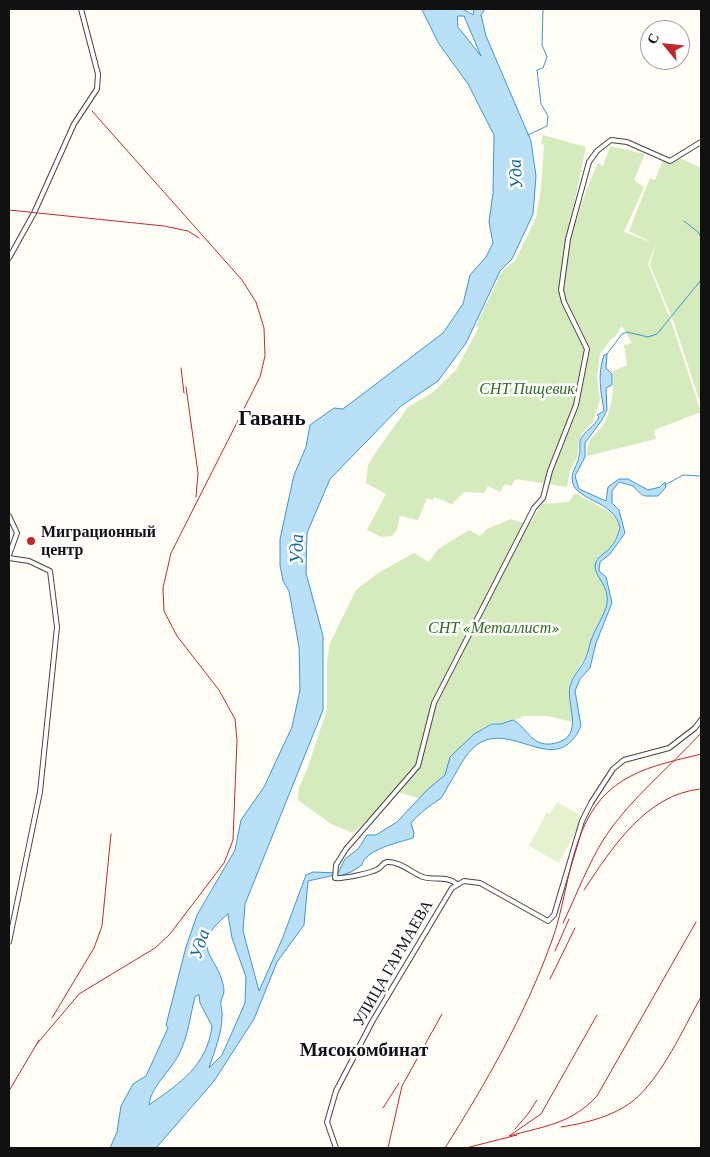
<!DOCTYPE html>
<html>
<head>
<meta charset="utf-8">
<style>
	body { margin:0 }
	#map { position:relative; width:710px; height:1157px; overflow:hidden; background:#fffdf5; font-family:"Crimson Pro",serif }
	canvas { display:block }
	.frame { position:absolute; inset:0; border:10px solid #111; pointer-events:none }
	.north { position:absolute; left:640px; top:20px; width:50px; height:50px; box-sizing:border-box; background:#fff; border:1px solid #a0a0a0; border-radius:50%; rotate:298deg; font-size:14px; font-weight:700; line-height:20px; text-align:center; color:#111 }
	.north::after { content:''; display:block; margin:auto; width:18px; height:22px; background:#c4262e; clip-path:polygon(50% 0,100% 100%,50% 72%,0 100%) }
</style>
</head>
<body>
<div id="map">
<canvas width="710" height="1157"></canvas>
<div class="frame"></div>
<div class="north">С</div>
</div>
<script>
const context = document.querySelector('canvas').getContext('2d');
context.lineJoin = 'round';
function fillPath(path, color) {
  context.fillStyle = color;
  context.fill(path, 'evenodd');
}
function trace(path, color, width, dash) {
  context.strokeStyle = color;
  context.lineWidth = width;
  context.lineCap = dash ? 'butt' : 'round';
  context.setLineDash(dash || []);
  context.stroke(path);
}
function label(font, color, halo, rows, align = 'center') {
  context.font = font + ' "Crimson Pro",serif';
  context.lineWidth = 5;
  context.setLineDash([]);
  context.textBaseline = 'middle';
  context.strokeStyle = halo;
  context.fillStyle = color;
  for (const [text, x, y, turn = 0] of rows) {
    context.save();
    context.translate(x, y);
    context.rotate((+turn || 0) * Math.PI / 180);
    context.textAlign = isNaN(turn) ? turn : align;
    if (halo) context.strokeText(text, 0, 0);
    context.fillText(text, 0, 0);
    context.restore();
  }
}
fillPath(new Path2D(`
	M543,135l43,12 -15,72 5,1 11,-32 11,-25 5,3 7,-20 35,8 -11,26 10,7 -20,45 29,11 -24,-12 21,-53 5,2 8,-20 8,4 9,-6 21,10v237l-27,-82 -24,-58 6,-22 -8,21 23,57 30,91 -47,18 2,9 -69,17c1,-21 5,-16 16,-31 9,-12 11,-39 10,-54l14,-6 -3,-20 8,-2 -10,-17 -8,12h-2l-12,16 -3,23 3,23 -7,22 -11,11 -4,11v12l-8,14 -3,17 -51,-8 -5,7 -6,-2 -5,8 -12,-6 -4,7 -20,-1 -12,12 -18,-7 -1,3 -6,-2 -9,22 -18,-4 -3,14 -5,6 -11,1 -14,-7 19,-36 -20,-11 2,-18 8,-13 32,-45 24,-14 24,-23 23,-43 -3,-1 26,-55 13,-10 21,-43 5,-30 3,-43 -3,-1z
	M575,493l36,20 10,13 -9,20 -15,16c2,9 6,17 9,26 8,28 -24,72 -37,97l5,24 -1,13 -26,-6h-23l-18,8 -13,-1 -17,9 -25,27 -4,13 -7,9 -19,18 -23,-7 -45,41 -22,-9 -33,-24 1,-12 9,-21 19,-58v-48l3,-18 26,-53 22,-17 36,-20 15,9 9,-13 31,-19 11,6 7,-7 24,-10 18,6 13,-21 27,-2z`), '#d5ebbd');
fillPath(new Path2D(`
	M557,802l26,15 -24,46 -30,-17 18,-34 3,2z`), '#e6f2cf');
const water = new Path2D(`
	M422,9h41l10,6 1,-6h11l-4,6 5,21 45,105 5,35 -3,38 -21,45 -12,12 -34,72 -28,38 -37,25 -71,73 -23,54 -1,40 17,63v74l-78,194 -2,27 16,60 24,-54 23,-62 7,-3 25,1 7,-14 13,-10 9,-14h9l21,-13 30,-32 18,-15 5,-18 24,-23 18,-10h9l12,-4c16,9 19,29 43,23 29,-7 10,-38 14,-57 3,-11 12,-19 16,-29 3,-6 3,-13 6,-19 4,-11 12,-22 15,-34 3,-19 -13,-27 -12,-39 2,-9 10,-11 15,-17 5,-5 8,-13 10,-20 -6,-30 -48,-26 -48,-50 0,-7 6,-14 7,-22 2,-5 0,-10 1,-15 3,-10 15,-14 19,-24l-2,-2 7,-4c-3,-19 -7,-36 0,-56l3,-1 -1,14 6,6v11l-6,3 1,22 -5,10 -17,23v14l-10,19 4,13 27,12 2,-14 11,-8h9l20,11 12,-3 5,-5 1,5 -8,9c-16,0 -14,2 -25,-10l-14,-4 -7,9v12l7,7 6,23 -15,21 -10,8 -1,9 7,6 6,26 -16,40 -6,25 -10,11 -5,12 6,35c-22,50 -61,3 -95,14 -20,7 -27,30 -38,46 -2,4 -5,10 -8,13 -11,7 -20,14 -29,24l3,10 -1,5c-13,4 -49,12 -51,27l-11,7 -11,4 -5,-1 -27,6 -4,44 -27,37 -23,57 -40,62 -58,67h-46l7,-16 4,-26 12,-22 13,-8 22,-48 -2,-3 20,-78 11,-32 38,-65 6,-30 23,-33 28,-60 8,-37 -1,-43 -10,-56 -6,-10 -3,-16v-26l14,-64 12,-28 4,-22 24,-17 9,1 100,-76 20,-29 7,-29 16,-18 7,-14 -4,-21 4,-29 1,-58 -26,-51 -29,-40zM458,16h6l17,40 -23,-29zM228,914l4,24 14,39 -1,26 -23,52 -13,13c5,-16 13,-34 13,-52 1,-5 -2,-10 -1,-15 1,-4 3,-6 3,-11 -4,-35 -39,-41 4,-76zM199,995l1,8 12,23c-5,40 -32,57 -63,79 2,-19 21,-33 30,-51 9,-17 11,-38 16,-57z`);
fillPath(water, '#b9e0f7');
trace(water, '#3f96cf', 1);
trace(new Path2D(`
	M528,135l19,-9 1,-10 -7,-12 -4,-34 6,-2 4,-11 -5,-12 1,-36
	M684,221l14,11 3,5
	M607,354l15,-20 5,-2 21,5 9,-3 44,-54
	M665,485l18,-10 18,1`), '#3f96cf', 1);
const minor = new Path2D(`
	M9,258l25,-45 40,-89 23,-35 1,-15 -17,-65
	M9,516l8,17 -8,22
	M9,558l20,3 21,10 7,56 -17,165 -31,150
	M457,884c-12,-9 -21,-3 -34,-7 -11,-4 -23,-16 -36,-15 -5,1 -5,5 -9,7 -7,4 -35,10 -43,9l1,-13 10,-16 72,-83 16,-63 100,-195 9,-10 7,-27 26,-66 11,-56 -23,-47 -3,-12 7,-51 21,-77 8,-11 14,-11 16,2 43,19 31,-19
	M336,1148l-9,-26 9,-31 36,-69 80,-134 12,-7 16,2 68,38 6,-6 28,-94 9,-18 22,-34 11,-9 45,-12 26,-20 6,-8`);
trace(minor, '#444', 6);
trace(minor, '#fff', 4);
trace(new Path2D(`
	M9,210l155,16 24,5 11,7
	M181,368l3,25
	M186,387l12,86 -2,24
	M584,890c28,-42 62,-96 117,-101
	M563,923c14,-29 25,-59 42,-86 26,-39 65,-70 96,-104
	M555,951l14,-32
	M550,979l25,-51
	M597,1015l-56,99 -32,22c36,-10 62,-12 88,-40l99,-174
	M52,1018l42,-70 8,-22 9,-92
	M36,1045l43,-51 76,-46 15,-14 54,-71 9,-23 4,-100 -2,-21 -16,-29 -42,-54 -13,-25 -1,-23 8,-35 89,-176 5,-21 -1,-28 -8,-26 -14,-22 -150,-169
	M9,1091l30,-51
	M383,1108l16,-25
	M561,1127c25,-4 51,-10 72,-26 29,-24 50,-72 68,-104
	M515,1129l13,-15 9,-14
	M388,1148l14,-62 40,-72
	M445,1148c41,-65 80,-133 106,-205 18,-47 17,-106 51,-145 26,-29 64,-35 99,-44
	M466,1148l51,-13`), '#c4262e', 1);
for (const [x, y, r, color] of [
	[31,541,5,"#c4262e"]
]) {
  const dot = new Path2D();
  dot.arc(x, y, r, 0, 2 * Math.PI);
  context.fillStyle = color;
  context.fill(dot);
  trace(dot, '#fff', 2);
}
label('italic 16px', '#2f6b1f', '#fff', [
	["СНТ Пищевик",527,389],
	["СНТ «Металлист»",494,628]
]);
label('bold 16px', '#111', '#fff', [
	["Миграционный",41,532],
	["центр",41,550]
], 'left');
label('16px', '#111', '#fff', [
	["УЛИЦА ГАРМАЕВА",393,963,-60]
]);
label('italic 18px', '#1768a6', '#fff', [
	["Уда",516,174,-94],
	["Уда",297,549,-90],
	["Уда",200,944,-72]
]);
label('bold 19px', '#111', '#fff', [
	["Мясокомбинат",364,1050]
]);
label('bold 21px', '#111', '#fff', [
	["Гавань",272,419]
]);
</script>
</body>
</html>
